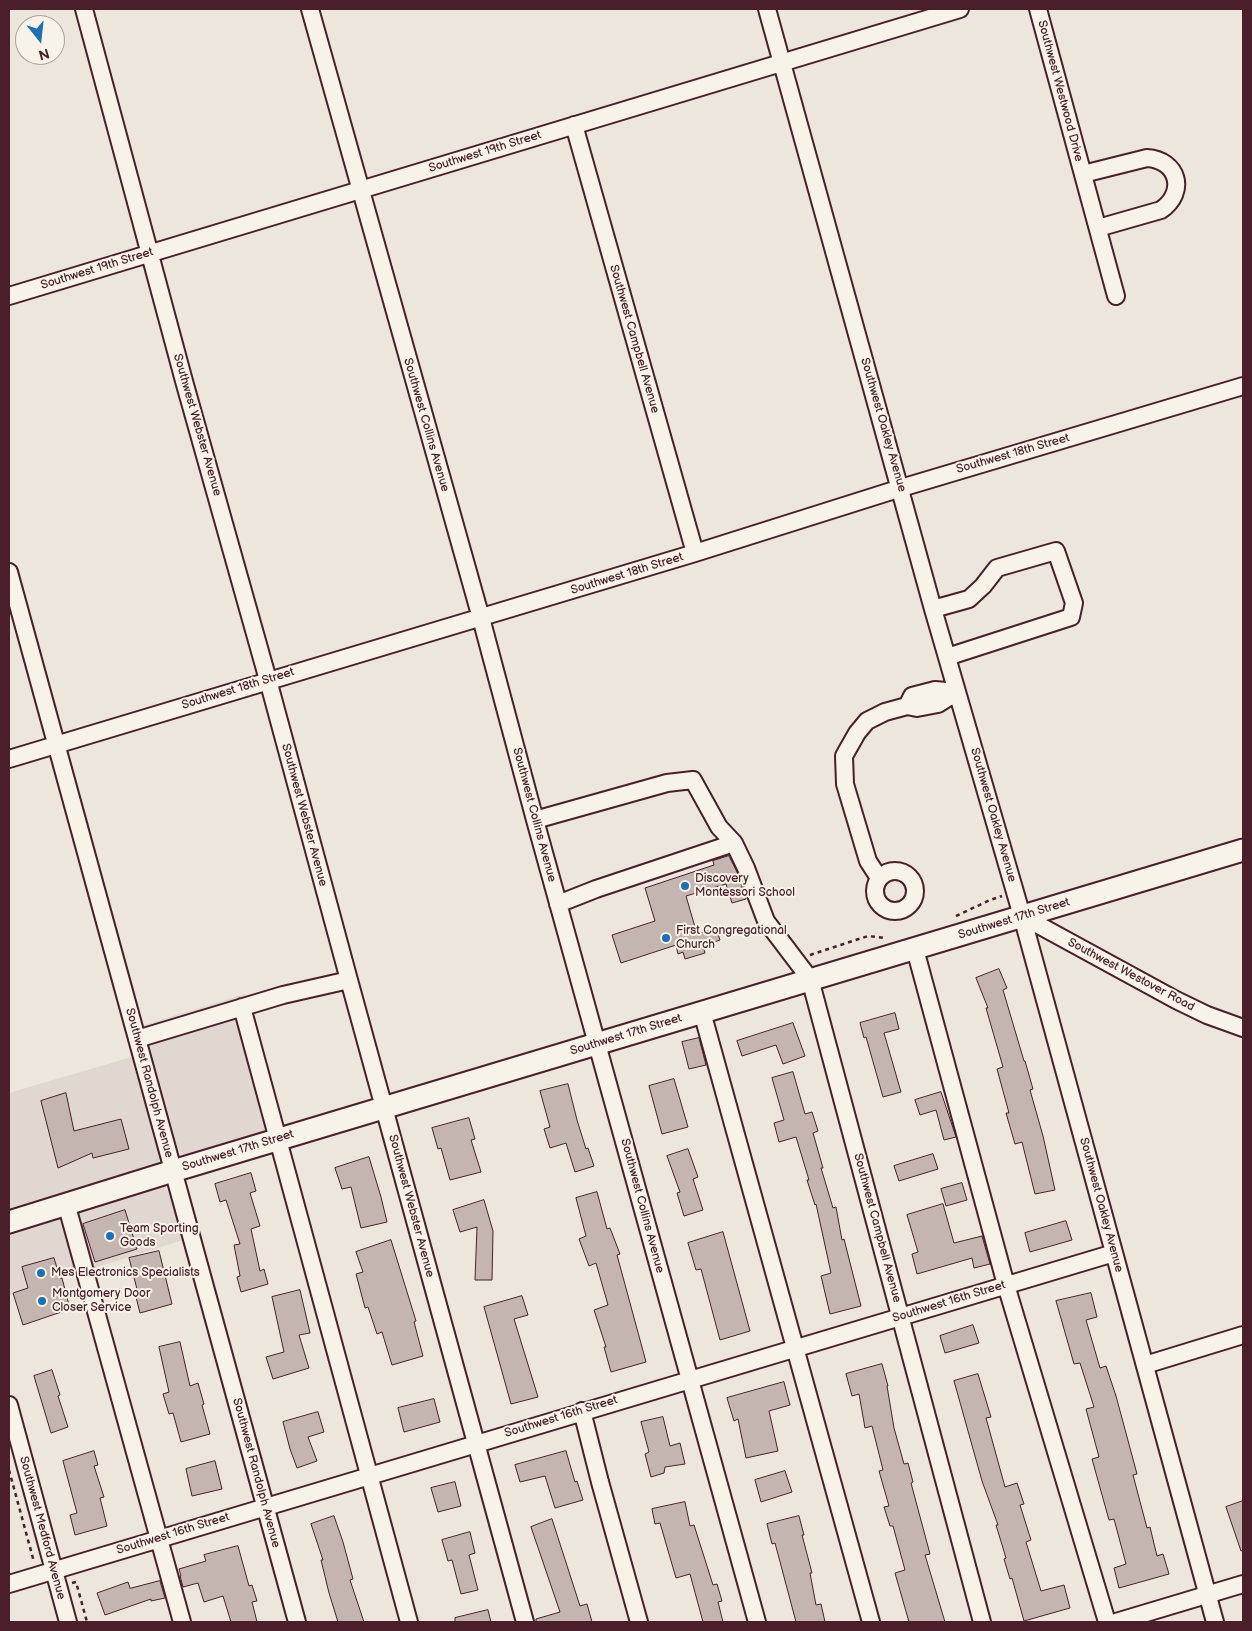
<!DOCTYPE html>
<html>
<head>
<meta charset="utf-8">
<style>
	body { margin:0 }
	#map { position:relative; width:1252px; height:1631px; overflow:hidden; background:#ece6dd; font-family:"Balsamiq Sans",sans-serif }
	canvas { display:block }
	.frame { position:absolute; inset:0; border:10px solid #4a1f2b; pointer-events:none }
	.north { position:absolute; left:15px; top:15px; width:50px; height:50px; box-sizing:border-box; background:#f7f3e8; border:1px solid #b29e9c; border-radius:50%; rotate:164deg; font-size:14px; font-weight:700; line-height:20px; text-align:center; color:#4a1f2b }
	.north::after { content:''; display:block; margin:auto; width:18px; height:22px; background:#1f6fb2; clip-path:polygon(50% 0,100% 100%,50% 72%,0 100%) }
</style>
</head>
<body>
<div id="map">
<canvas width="1252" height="1631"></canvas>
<div class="frame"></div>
<div class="north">N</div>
</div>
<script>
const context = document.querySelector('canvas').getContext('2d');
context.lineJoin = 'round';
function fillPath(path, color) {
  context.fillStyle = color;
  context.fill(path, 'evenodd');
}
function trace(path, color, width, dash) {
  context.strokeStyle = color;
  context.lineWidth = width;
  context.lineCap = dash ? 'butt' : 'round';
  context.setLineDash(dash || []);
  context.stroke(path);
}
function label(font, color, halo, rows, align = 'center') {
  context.font = font + ' "Balsamiq Sans",sans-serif';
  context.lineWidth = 4;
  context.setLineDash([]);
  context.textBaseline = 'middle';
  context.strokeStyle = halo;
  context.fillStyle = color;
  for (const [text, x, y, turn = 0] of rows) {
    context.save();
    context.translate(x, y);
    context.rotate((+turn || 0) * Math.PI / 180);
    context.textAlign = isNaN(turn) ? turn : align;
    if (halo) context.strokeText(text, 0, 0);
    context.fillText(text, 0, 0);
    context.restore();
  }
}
fillPath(new Path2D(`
	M245,994l38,134 -95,29 -6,-2 -4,-6 -34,-124z
	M135,1056l26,98 -1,6 -5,6 -146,46v-119z
	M156,1187l8,1 6,4 13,48 -174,55v-63z`), '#e0d7d0');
const building = new Path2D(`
	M729,856l8,16 9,27 -14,4 -6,-19 -40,12 11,38 19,-6 4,12 -17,6 2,7 -20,6 -2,-7 -5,2 -2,-9 -55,18 -9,-28 43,-14 -10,-33 69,-23 -1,-4z
	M999,969l8,19 -4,2 21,71h1l8,28 -3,1 13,46 12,54 -20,4 -13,-52 -7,2 -9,-31h3l-12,-44 6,-2 -17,-59h2l-12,-30z
	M895,1013l4,16 -15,4 17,59 -18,5 -17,-60 -2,1 -4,-15z
	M793,1023l12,33 -22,8 -7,-19 -34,11 -5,-15z
	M699,1038l7,27 -17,4 -7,-27z
	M793,1072l12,42 7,-2 6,19 -5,2 10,35h-2l12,40 3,-1 6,33 2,-1 17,67 -31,8 -9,-38 10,-3 -15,-69 -1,1 -8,-25h2l-13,-43 -17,5 -5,-19 10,-3 -12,-42z
	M674,1079l14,48 -26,7 -13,-48z
	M568,1084l9,36 9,29 2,-1 6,18 -19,6 -9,-29 -16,5 -6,-19 6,-2 -10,-36z
	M941,1092l15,45 -12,3 -8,-30 -16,5 -5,-15z
	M66,1093l8,38 47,-12 8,30 -36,9 -1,-5 -34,15 -17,-67z
	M469,1118l6,21 -4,1 10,32 -31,8 -9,-32 -3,1 -6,-21z
	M688,1149l10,28 -5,2 10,31 -19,6 -7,-23 3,-1 -13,-36z
	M933,1154l5,15 -39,12 -5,-15z
	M369,1157l12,40 6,25 -26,6 -10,-41 -9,2 -7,-21z
	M251,1173l5,18 -6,2 10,33 -9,3 9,42 4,-2 4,15 -27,8 -4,-15 3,-1 -6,-31 6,-1 -14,-44 -6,2 -5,-18z
	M962,1183l5,17 -21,6 -5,-17z
	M597,1192l10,37 3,-1 10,26 -3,1 29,107 -35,10 -7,-25h2l-12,-37 14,-5 -12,-42 -7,3 -10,-27 7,-3 -10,-38z
	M484,1200l9,31 -1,49h-17l2,-53 -17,5 -7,-22z
	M943,1204l11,39 28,-7 8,28 -16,4 -2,-10 -55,16 -5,-20 6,-2 -11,-37z
	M125,1210l12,39 -42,13 -12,-38z
	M1066,1221l6,19 -42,12 -5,-19z
	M723,1232l27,99 -30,9 -19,-71 -5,1 -8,-27z
	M391,1240l25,81 -2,1 9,34 -31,9 -10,-33 -5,2 -9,-27 -3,1 -9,-34 7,-2 -7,-20z
	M159,1251l13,53 -32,9 -5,-20h3l-9,-35z
	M54,1258l6,20h2l8,31 -47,16 -10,-32 15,-5 -6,-21z
	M300,1290l10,43 -11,2 10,33 -36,11 -7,-22 18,-5 -12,-55z
	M1091,1293l6,24 -11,3 14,48 6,-2 10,30 21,78 -4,1 14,53 3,-1 7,29 6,-2 6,20 -50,14 -5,-20 12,-4 -12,-45 -5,1 -17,-61 7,-2 -13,-48 8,-2 -14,-44 -6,1 -18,-63z
	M522,1296l6,19 -14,4 24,78 -27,7 -27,-97z
	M973,1325l6,18 -34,10 -5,-17z
	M180,1342l10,44 8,-3 6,21 -2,1 8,29 -29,8 -8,-29 -4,1 -6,-20 6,-2 -10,-45z
	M882,1364l6,22h-1l7,42 10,36 4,-1 5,19 -2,1 19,71 -5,1 20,67h-36l-14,-49 10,-3 -12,-44h-3l-6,-19 5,-1 -10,-35 4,-1 -11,-44 -7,2 -6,-34 -7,2 -6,-22z
	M52,1370l8,25 -2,1 10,31 -17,6 -17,-57z
	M978,1374l13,43 -5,1 19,69 12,-4 7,21 -4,1 11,35 -5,2 15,49 23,-6 6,23 -46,13 -12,-43 -2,1 -6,-20 2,-1 -10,-33h2l-16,-44 -28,-100z
	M784,1382l6,23 -21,6 9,40 -32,7 -8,-39 -4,2 -7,-23z
	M434,1399l6,23 -36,10 -6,-24z
	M318,1412l6,20 -16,5 9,24 -20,7 -7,-19 -7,-27z
	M663,1417l7,29 10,-3 5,21 -20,3 -1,6 -13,4 -6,-23 4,-2 -8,-30z
	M94,1451l4,14 -4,1 10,31 -4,1 7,28 -32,9 -5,-20 7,-2 -14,-52z
	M566,1451l9,31 2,-1 6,19 -28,8 -10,-32 -25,6 -5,-17z
	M215,1461l7,28 -30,7 -6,-27z
	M785,1471l7,21 -31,10 -6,-22z
	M455,1482l6,24 -23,6 -7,-24z
	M1243,1501v49l-2,1 -15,-44z
	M685,1502l5,24 4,-1 19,60 4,-1 5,17 -4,1 5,20h-20l-13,-48 -14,4 -16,-55 -5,1 -3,-15z
	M334,1516l9,26 10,37 -3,1 14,42h-26l-9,-29 -8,-33h2l-12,-36z
	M799,1516l5,19h-2l10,38h-2l6,32 5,-1 4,18h-29l-21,-79 -3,1 -5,-20z
	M552,1519l28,87 7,-2 5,18h-56v-3l24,-7 -29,-85z
	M470,1532l5,21 -6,2 9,35 -17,4 -9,-34 -4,1 -6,-21z
	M238,1546l11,40 3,-1 5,16 -5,1 5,20h-26l-8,-26 -19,6 -6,-19 -15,4 -3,-11h1l-2,-7 27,-8 -2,-6z
	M160,1581l5,17 -14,3v-2l-46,16 -8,-22 31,-11 2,6z
	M488,1610l3,12h-36v-4z`);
fillPath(building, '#c4b5b0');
trace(building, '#4a1f2b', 1);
const minor = new Path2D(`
	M84,9l100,372 84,299 81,300 176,642
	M310,9l171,609 54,202 222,802
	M767,9l166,600 89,307 193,706
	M1038,9l78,287
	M574,125l121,428
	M1083,174l64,-16c31,2 40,34 14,52l-63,18
	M9,296l951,-287
	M9,572l288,1050
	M933,609l36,-10 14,-13 14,-18 59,-17 18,52 -3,14 -124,40
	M907,706l5,-10 23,-6 22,2
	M9,759l686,-206 206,-65 342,-102
	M535,820l132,-37 26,-3 26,47 15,16
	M875 891a20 20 0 1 1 40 0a20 20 0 1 1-40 0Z
	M879,878l-11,-17 -23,-77 -1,-28 13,-23 10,-12 18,-9 22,-6 10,2 21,-4 19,-12
	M558,904l38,-15 138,-46 12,25 20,53 44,58 172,643
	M1022,916l154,84 31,15 36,13
	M915,949l91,336 101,337
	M242,1007l167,615
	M702,1012l169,610
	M137,1039l146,-44 66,-15
	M66,1203l116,419
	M1145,1365l98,-30
	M9,1405l59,217
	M582,1411l18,71 39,140
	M9,1584c367,-112 736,-220 1105,-331
	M1116,1622l127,-38`);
const major = new Path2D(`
	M9,1222l164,-51 1070,-321`);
trace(minor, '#4a1f2b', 20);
trace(major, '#4a1f2b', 25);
trace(new Path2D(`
	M956,916l34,-16 12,-4
	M810,955l58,-19 16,2
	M9,1470l25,92
	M72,1583l4,-1 11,40`), '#4a1f2b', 2.5, [4, 4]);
trace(minor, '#f7f3e8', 16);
trace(major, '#f7f3e8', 21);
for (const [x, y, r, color] of [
	[685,886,5,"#1f6fb2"],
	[666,938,5,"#1f6fb2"],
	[110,1236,5,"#1f6fb2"],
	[41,1273,5,"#1f6fb2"],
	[42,1301,5,"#1f6fb2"]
]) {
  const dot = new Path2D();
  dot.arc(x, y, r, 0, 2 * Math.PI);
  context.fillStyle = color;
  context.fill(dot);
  trace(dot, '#f7f3e8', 2);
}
label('12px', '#4a1f2b', '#f7f3e8', [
	["Southwest Westwood Drive",1060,91,75],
	["Southwest 19th Street",485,152,-17],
	["Southwest 19th Street",97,269,-17],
	["Southwest Campbell Avenue",634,339,74],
	["Southwest Webster Avenue",197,425,74],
	["Southwest Collins Avenue",426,425,74],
	["Southwest Oakley Avenue",883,425,74],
	["Southwest 18th Street",1013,454,-16],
	["Southwest 18th Street",627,574,-17],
	["Southwest 18th Street",238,689,-17],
	["Southwest Webster Avenue",304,815,75],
	["Southwest Collins Avenue",534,815,75],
	["Southwest Oakley Avenue",993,815,74],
	["Southwest 17th Street",1014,919,-17],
	["Southwest Westover Road",1131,975,28],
	["Southwest 17th Street",626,1035,-17],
	["Southwest Randolph Avenue",149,1083,75],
	["Southwest 17th Street",238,1151,-17],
	["Southwest Oakley Avenue",1101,1205,75],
	["Southwest Webster Avenue",411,1206,75],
	["Southwest Collins Avenue",642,1206,75],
	["Southwest Campbell Avenue",877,1228,75],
	["Southwest 16th Street",949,1302,-17],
	["Southwest 16th Street",561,1417,-17],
	["Southwest Randolph Avenue",256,1473,75],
	["Southwest Medford Avenue",42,1528,75],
	["Southwest 16th Street",173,1534,-17]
]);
label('12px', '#4a1f2b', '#f7f3e8', [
	["Discovery",695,879],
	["Montessori School",695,893],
	["First Congregational",676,931],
	["Church",676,945],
	["Team Sporting",120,1229],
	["Goods",120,1243],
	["Mes Electronics Specialists",51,1273],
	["Montgomery Door",52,1294],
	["Closer Service",52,1308]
], 'left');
</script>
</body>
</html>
